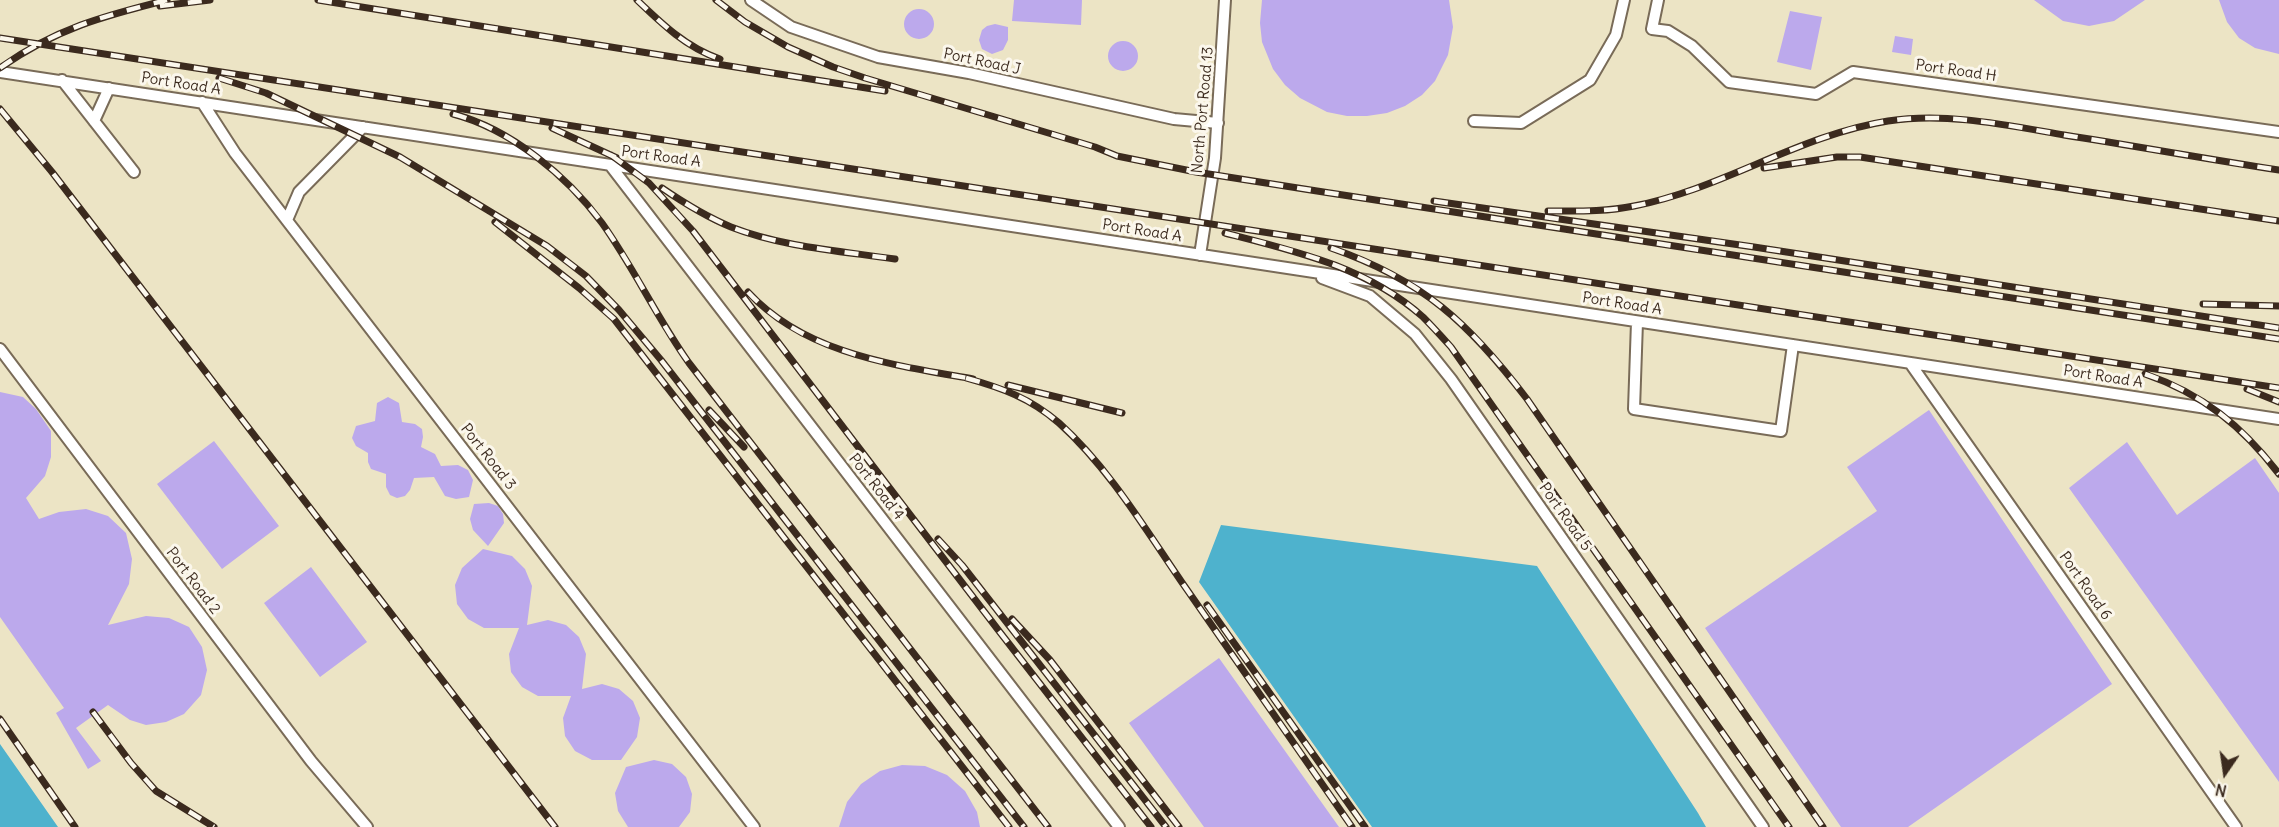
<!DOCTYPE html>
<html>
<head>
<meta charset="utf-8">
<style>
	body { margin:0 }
	#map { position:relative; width:2279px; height:827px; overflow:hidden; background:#ece4c5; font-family:Delius,sans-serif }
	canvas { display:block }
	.north { position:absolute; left:2195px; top:743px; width:60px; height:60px; -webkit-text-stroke:4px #fbf7ec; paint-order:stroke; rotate:193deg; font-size:16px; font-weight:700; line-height:24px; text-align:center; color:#3b2a1e }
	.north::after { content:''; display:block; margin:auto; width:21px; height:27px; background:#3b2a1e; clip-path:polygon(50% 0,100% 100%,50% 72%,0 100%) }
</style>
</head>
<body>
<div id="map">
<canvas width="2279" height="827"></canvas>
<div class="north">N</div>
</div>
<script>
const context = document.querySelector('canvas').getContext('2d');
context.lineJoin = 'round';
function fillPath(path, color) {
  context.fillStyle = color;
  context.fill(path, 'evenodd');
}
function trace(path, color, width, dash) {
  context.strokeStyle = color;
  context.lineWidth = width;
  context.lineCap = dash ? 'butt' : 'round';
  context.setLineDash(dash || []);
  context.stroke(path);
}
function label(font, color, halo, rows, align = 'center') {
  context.font = font + ' Delius,sans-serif';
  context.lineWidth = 6;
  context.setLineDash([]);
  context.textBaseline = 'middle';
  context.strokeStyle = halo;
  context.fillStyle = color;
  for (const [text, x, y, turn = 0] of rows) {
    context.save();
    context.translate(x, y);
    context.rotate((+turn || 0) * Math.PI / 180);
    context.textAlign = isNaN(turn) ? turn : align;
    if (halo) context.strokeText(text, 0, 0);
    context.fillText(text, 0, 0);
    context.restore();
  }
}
fillPath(new Path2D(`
	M1221,525l316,41 161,247 8,14h-334l-173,-245z
	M0,744l58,83h-58z`), '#4eb2cd');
fillPath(new Path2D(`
	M1014,0h68l-1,25 -69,-4z
	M1262,0h187l4,27 -5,28 -13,26 -13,14 -17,11 -18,7 -20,3h-20l-20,-4 -27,-14 -15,-13 -12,-16 -11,-27 -2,-19z
	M2034,0h111l-31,21 -25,5 -26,-5z
	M2219,0h60v54l-24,-6 -16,-10 -12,-16z
	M904 24a15 15 0 1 1 30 0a15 15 0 1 1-30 0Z
	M1790,11l32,6 -11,53 -34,-8z
	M995,24l13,3v13l-5,10 -11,4 -10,-5 -3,-9 3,-10 5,-4z
	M1895,36l18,3 -2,16 -19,-3z
	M1108 56a15 15 0 1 1 30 0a15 15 0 1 1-30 0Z
	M0,392l23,5 13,12 15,22v26l-6,19 -19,22 13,21 20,-7 27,-3 22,7 18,17 6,26 -3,25 -21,41 38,-9 23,2 20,9 13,20 5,23 -6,25 -17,19 -18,8 -20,3 -16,-5 -22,-15 -32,23 25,33 -13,8 -32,-56 8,-5 -64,-91z
	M388,397l11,6 3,19 13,2 7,5 1,8 -2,10 14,7 6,12 17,-1 10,5 5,10 -4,17 -13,2 -11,-3 -11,-19 -20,1 -4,12 -5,6 -8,2 -7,-3 -4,-8v-13l-15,-5 -3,-7v-9l-12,-7 -4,-8 4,-12 19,-5 2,-18z
	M1929,410l183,274 -204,143h-67l-136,-199 172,-117 -30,-44z
	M214,441l65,85 -57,43 -65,-85z
	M2127,442l50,73 78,-57 24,35v289l-210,-294z
	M489,503l9,3 5,8 1,9 -16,23 -15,-16 -3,-11 4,-15z
	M483,549l29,7 13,13 7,17 -5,39 21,-5 18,5 13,12 7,17 -4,35 20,-5 17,5 14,12 7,17 -3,19 -16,23h-29l-17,-9 -10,-15 -2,-18 8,-22h-33l-16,-9 -11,-15 -2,-18 10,-26h-35l-16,-9 -11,-15 -2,-19 7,-17z
	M311,567l56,75 -47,35 -56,-74z
	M1219,658l120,169h-135l-75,-104z
	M654,760l18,4 14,13 6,17 -2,18 -11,15h-51l-10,-16 -3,-18 11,-26z
	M902,765l23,1 22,9 18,16 12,21 3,15h-141l8,-25 14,-18 19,-13z`), '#bca9ec');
const lane = new Path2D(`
	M751,0l40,27 87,30 91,16 205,46 44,4
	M1658,0l-6,29 16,2 24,15 37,36 87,12 37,-22 426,60
	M0,72l2279,347
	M62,80l72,92
	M202,102l33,51 519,674
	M94,121l15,-33
	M1474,121l47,2 69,-43 26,-45 8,-35
	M610,165l509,662
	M287,220l12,-28 64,-65
	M1200,255l15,-97 10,-158
	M1322,278l48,18 45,38 36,45 312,448
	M1637,322l-3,87 147,22 12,-86
	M0,349l311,412 56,66
	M1910,363l326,464`);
trace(lane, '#796b58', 14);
trace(lane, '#fff', 10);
const rail = new Path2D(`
	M318,0l567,91
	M637,0c25,24 50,48 83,59
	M716,0l29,22 43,25 45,20 32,11 230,69 22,9 79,16 121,19 962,148
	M160,6l50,-6
	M0,38l2279,350
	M0,68c55,-39 103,-52 167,-68
	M219,78l47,15 134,64 147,89 39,30 33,34 42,50 363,467
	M0,109l52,63 503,655
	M453,114c58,15 114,62 149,109 32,45 55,95 87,140l359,464
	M552,128l65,30
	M611,155l38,28 44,48 306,400 152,196
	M1764,168l73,-11h23l419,64
	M662,188c22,15 45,29 69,39 51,20 109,24 164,32
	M1434,201l320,46 525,81
	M1548,211c29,0 57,1 86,-5 88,-17 165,-71 254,-85 58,-9 118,4 176,14 71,11 143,24 215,35
	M495,222l84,66 35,31 395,508
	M1225,233c70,18 142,34 198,84 10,10 19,20 28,30l338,480
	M1331,248c92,32 138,75 196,151l296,428
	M748,292c57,62 146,73 225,87
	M2203,304l76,2
	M2145,374c58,20 97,52 134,100
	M966,378c36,10 64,20 93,45 49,44 85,104 122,158 57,82 114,164 171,246
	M1008,385l114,28
	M2247,389l32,13
	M709,410l35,37
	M938,539l24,26 204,262
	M1207,605l158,222
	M1012,619l38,41 129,167
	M93,712l38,51 25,28 58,36
	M0,719l75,108`);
trace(rail, '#3b2a1e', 7);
trace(rail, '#fbf7ec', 4.5, [14]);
label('15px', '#3b2a1e', '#fbf7ec', [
	["Port Road J",982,62,12],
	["Port Road H",1956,71,8],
	["Port Road A",181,84,9],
	["North Port Road 13",1203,110,-85],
	["Port Road A",661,157,8],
	["Port Road A",1142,231,9],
	["Port Road A",1622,304,9],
	["Port Road A",2103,377,9],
	["Port Road 3",488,457,52],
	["Port Road 4",876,487,52],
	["Port Road 5",1565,517,55],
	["Port Road 2",193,581,53],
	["Port Road 6",2085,586,55]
]);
</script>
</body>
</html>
